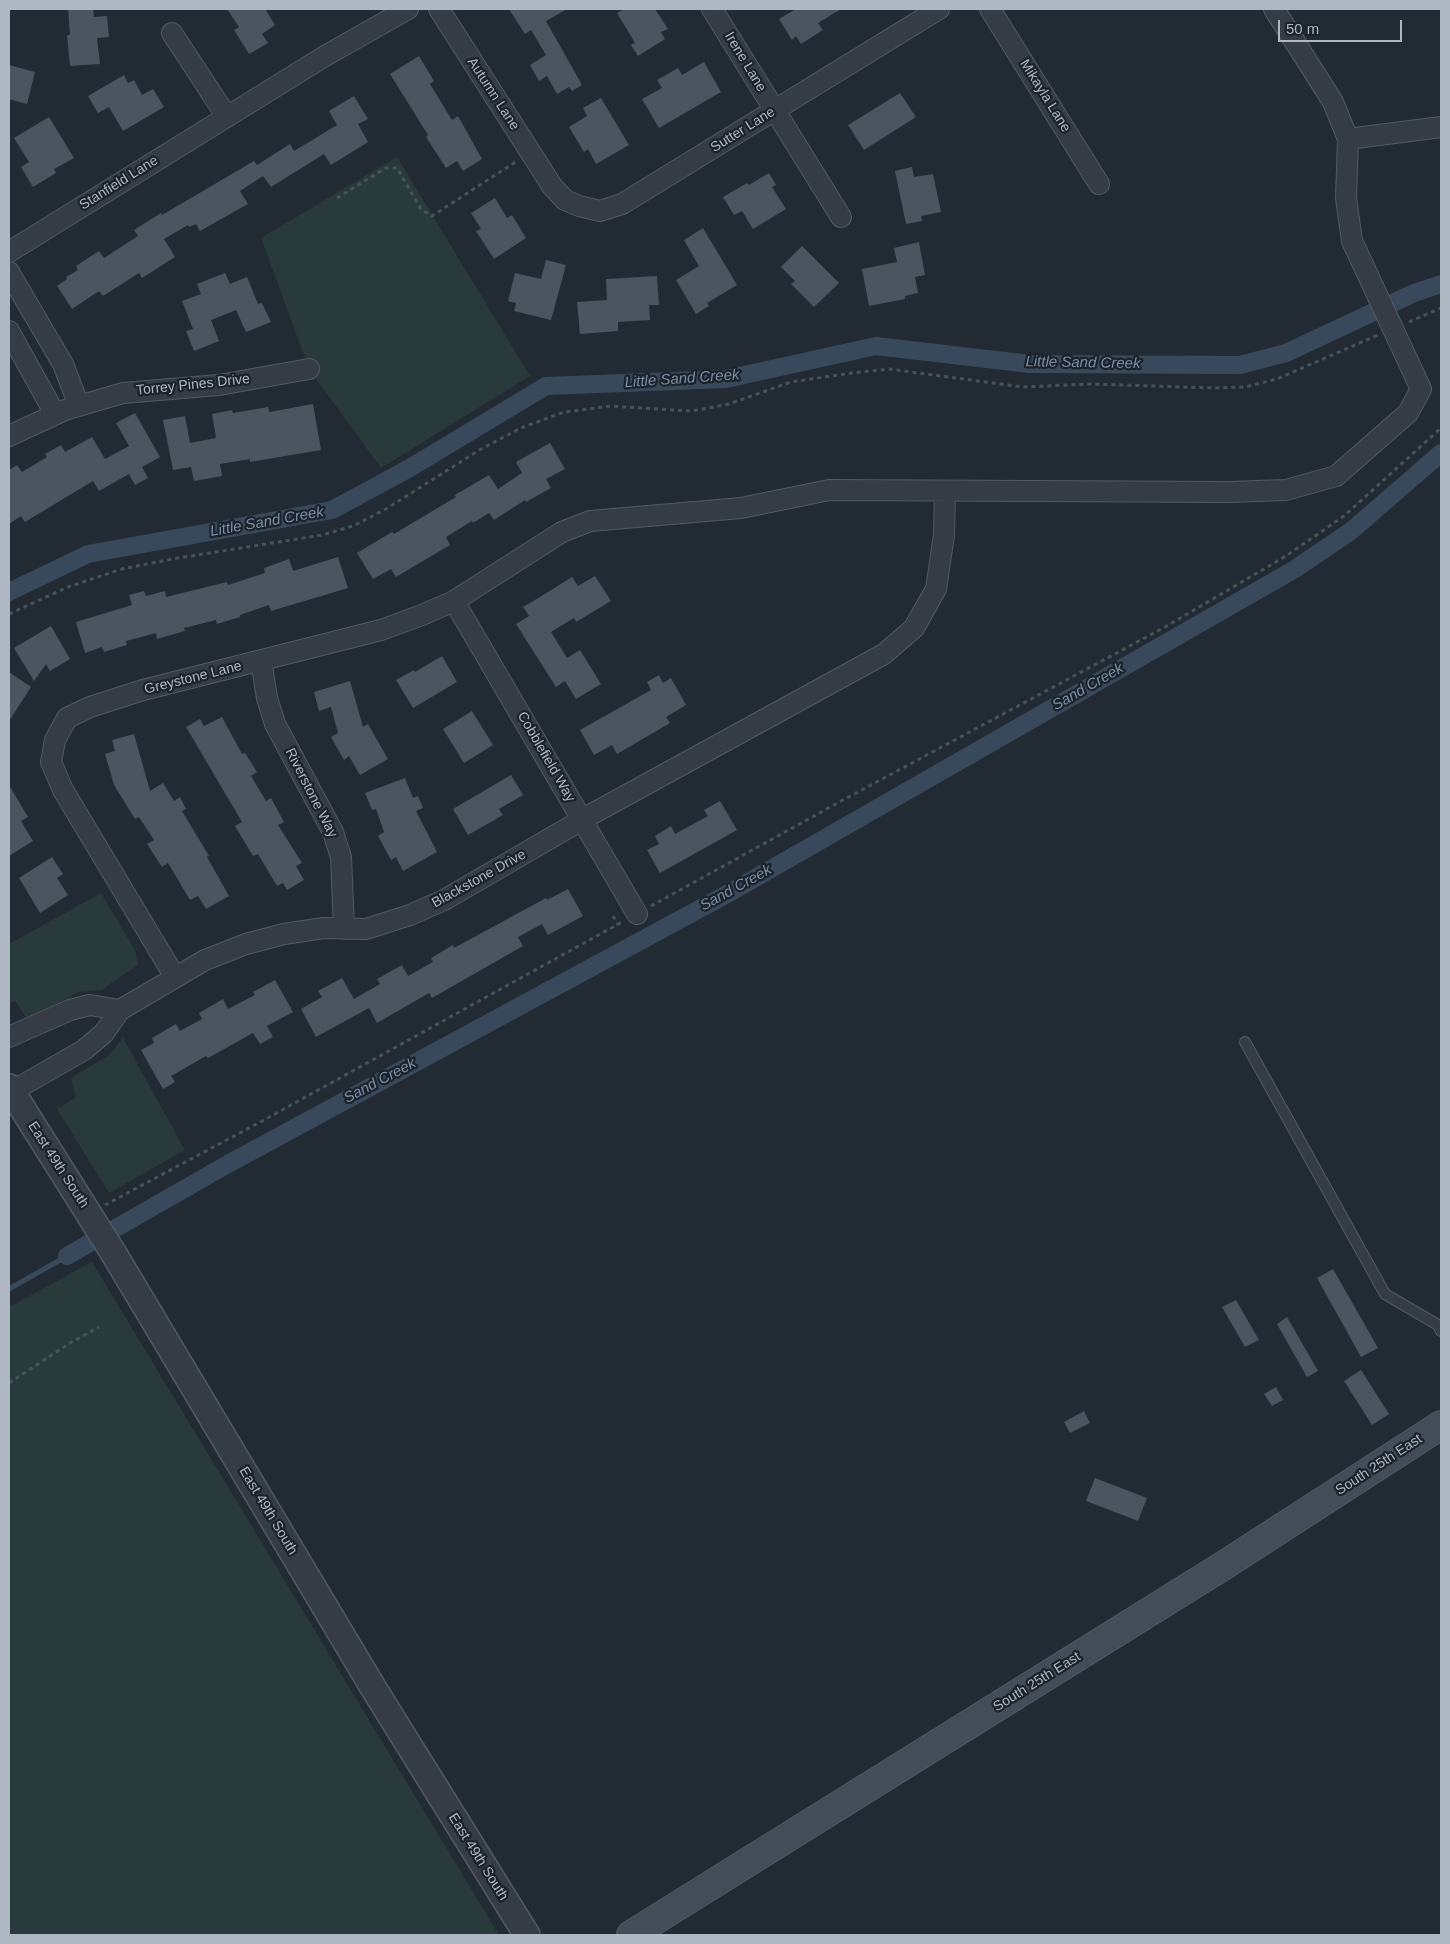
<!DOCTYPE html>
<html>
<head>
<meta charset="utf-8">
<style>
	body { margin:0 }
	#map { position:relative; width:1450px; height:1944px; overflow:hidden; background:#222b34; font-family:Helvetica,sans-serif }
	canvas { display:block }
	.frame { position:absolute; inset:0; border:10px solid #afb7c2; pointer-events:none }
	.scale { position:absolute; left:1278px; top:20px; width:124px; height:22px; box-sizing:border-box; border:2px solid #afb7c2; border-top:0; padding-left:6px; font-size:15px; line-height:18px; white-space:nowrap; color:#afb7c2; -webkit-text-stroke:4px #1b222a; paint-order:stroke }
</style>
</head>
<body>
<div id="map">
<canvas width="1450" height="1944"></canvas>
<div class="frame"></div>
<div class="scale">50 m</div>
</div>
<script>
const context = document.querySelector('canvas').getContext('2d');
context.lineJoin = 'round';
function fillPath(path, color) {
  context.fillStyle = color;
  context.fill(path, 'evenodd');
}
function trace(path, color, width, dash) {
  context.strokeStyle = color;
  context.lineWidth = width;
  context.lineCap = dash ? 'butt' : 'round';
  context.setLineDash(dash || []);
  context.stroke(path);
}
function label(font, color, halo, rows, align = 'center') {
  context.font = font + ' Helvetica,sans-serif';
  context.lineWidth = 4.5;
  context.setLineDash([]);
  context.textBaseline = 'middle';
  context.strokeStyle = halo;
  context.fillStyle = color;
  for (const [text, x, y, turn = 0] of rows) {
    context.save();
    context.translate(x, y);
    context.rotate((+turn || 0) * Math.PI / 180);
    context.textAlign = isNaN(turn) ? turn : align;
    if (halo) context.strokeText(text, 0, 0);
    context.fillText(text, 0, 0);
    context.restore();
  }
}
fillPath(new Path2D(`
	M397,157l133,219 -149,92 -72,-99 -48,-131z
	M101,893l34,57 3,15 -37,25 -23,2 -50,28 -13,-19 -6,2v-59z
	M123,1038l62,112 -76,43 -52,-84 19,-12 -5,-19 38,-23z
	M92,1262l407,673h-490v-628z`), '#283a39');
trace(new Path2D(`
	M9,1289l58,-33`), '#39495c', 5);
trace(new Path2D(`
	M9,592l79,-38 244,-44 76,-41 138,-83 180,-7 150,-33 154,18 210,1 46,-12 128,-60 27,-9
	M67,1256l161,-92 501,-271 566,-324 56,-38 90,-78`), '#39495c', 18);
fillPath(new Path2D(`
	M68,9h25l1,8 13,-1 2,21 -12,1 3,26 -30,2 -3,-31h3z
	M227,9h38l10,16 -13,9 6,9 -19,11 -15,-24 5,-3z
	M509,9h58l-21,12 36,64 -10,6 -3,-4 -12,7 -10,-18 -8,5 -9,-16 16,-10 -15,-25 -6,4z
	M624,9h31l13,20 -7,3 4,7 -27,17 -7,-11 4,-2 -18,-30z
	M796,9h45l-23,14 5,7 -22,14 -5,-8 -4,4 -13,-21z
	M419,56l15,25 -4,3 22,36 6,-4 24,43 -19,12 -6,-10 -11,7 -20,-31 2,-2 -38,-61z
	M704,62l17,30 -62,36 -17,-29 20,-11 -5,-8 21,-12 4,7z
	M9,65l26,7 -8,32 -18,-5z
	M124,75l4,8 6,-3 8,15 11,-6 11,18 -41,24 -14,-24 -11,6 -10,-17z
	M900,93l16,24 -52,33 -16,-25z
	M354,96l14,23 -10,5 10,18 -37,23 -7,-11 -53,33 -8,-11 -23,15 8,13 -48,27 -4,-7 -7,3 -1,-2 -24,14 11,18 -33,21 -3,-5 -36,23 -4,-5 -27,18 -15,-23 10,-7 -1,-2 12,-7 -2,-4 23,-15 5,7 34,-22 -4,-6 27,-17 1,2 92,-54 3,4 33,-21 4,7 43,-26 -8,-14z
	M601,98l28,47 -33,19 -8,-15 -4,3 -15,-25 18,-11 -4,-8z
	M49,117l25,41 -20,11 2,4 -23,14 -12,-20 8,-5 -15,-24z
	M912,167l2,10 19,-3 8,38 -20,4 1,5 -16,3 -11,-53z
	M769,173l7,12 -4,2 14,22 -33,20 -11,-18 -8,4 -11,-18 24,-14 2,2z
	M495,198l12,20 5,-3 14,23 -32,21 -18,-28 5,-2 -10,-16z
	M703,228l34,57 -30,18 2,3 -13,8 -20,-34 23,-14 -15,-26z
	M919,242l6,33 -10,2 3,16 -13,3v3l-36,7 -7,-37 35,-7 -3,-14z
	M802,246l37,37 -25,24 -23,-23 4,-3 -14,-14z
	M546,260l20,5 -15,55 -37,-9 2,-8 -8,-2 7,-28 26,6z
	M225,273l5,11 17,-7 11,27 4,-1 9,19 -25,10 -10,-22 -25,10 8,21 -25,10 -8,-20 7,-2 -11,-28 19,-7 -4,-10z
	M657,276l2,29h-10l1,15 -32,2v9l-38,3 -3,-32 30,-2 -1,-21z
	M313,404l8,46 -71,12v-3l-30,5 2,12 -28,5 -3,-14 -18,3 -10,-50 22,-4 5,27 26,-5 -4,-24 20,-4 1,3 35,-6 1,5z
	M135,413l25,44 -18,10 6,11 -13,7 -6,-11 -30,17 -6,-10 -68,41 -4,-6 -12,8v-54l8,-5 5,7 25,-15 -2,-3 16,-9 4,7 27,-15 13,22 24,-13 -13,-23z
	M550,443l15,26 -19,10 5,9 -25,14 -1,-2 -31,20 -5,-7 -16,10 -1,-2 -26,16 4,8 -54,32 -5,-8 -18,10 -16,-26 35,-21 2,2 62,-37 -1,-2 34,-20 9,14 24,-16 -6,-11z
	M338,557l10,31 -77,23 -2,-6 -29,10v2l-23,7 -1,-4 -32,8 1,3 -28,8 -1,-6 -30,8 1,4 -23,7 -2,-5 -17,6 -9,-31 56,-17 -3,-10 15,-4 2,5 19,-5 1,6 61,-15 1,3 37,-12 -1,-5 25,-9 4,12z
	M595,576l16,25 -35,21 -2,-4 -23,14 16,26 13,-8 21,34 -25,15 -11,-18 -9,6 -40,-63 13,-8 -6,-9 17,-10 32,-20 6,9z
	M51,626l19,33 -20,12 -4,-7 -12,17 -20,-33z
	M442,656l15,26 -44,26 -17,-28 18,-10 1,2z
	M9,672l22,15 -22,34z
	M659,675l4,8 8,-5 15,27 -20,12 4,6 -53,31 -5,-9 -18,10 -14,-25 71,-40 -4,-8z
	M350,681l13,46 5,-3 20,35 -28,16 -11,-19 -5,4 -13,-23 7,-4 -7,-26 -12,4 -5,-19z
	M472,711l21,34 -29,18 -21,-34z
	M222,717l20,37 3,-1 12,19 -6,4 15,25 5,-3 13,24 -6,3 24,38 -6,3 8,14 -17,10 -4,-7 -6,3 -19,-32 -5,2 -18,-30 7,-4 -56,-95 14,-8 4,7z
	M134,734l16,57 13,-8 11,18 6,-4 6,12 -4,2 27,45 -2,1 22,39 -23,13 -8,-13 -8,4 -22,-37 -6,4 -15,-23 7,-4 -15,-23 -4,2 -21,-34 -9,-31 10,-3 -3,-11z
	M511,775l12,20 -24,14 4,6 -35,20 -15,-26z
	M405,778l8,20 5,-2 5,12 -7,3 21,41 -34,19 -7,-14 -5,3 -13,-24 6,-4 -8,-23 -4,1 -7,-17z
	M9,785l19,32 -7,4 12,20 -24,15z
	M720,801l17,29 -77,43 -13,-23 12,-6 -4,-8 16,-10 4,8 33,-18 -4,-6z
	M52,857l11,17 -6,4 11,17 -28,18 -21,-35z
	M568,889l15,27 -35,19 -6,-11 -24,13 5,9 -91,52 -3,-5 -52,30 -8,-15 -53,29 -15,-28 21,-12 -4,-6 24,-13 12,21 26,-15 -3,-5 25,-14 6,11 25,-14 -2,-4 22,-13 1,3 92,-50 1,2z
	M275,980l18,32 -26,14 6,11 -13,7 -7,-11 -45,25 -2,-2 -35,20 4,6 -12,7 -22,-39 13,-7 -2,-5 24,-14 4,7 22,-12 -3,-6 24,-14 5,10 27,-14 -2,-3z
	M1333,1269l45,79 -17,9 -44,-79z
	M1236,1300l23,40 -14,7 -23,-40z
	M1287,1317l31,54 -11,6 -30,-53z
	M1361,1370l28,44 -17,11 -28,-44z
	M1276,1387l7,13 -11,6 -8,-12z
	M1084,1411l6,12 -20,10 -6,-11z
	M1095,1478l52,20 -9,23 -52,-20z`), '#4a5560');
const service = new Path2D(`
	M1245,1042l140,252 53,31 3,6`);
const minor = new Path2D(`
	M439,9l113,177 13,14 14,6 21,5 22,-7 317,-195
	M712,9l129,208
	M990,9l109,175
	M172,33l55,84
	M1348,139l93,-12
	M9,252l316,-196 83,-47
	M9,272l54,92 16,42
	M9,331l46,83
	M9,436l56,-26 58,-17 96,-8 90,-16
	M454,601l183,313
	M261,660l6,38 8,26 58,108 8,25 3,72
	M175,977l-112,-187 -12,-28 4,-22 12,-22 23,-11 53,-17 238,-60 41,-15 32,-14 108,-69 28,-11 151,-13 88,-18 400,2 57,-2 50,-14 72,-63 13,-24 -69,-148 -6,-43 2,-59 -15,-37 -59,-93
	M9,1037l61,-27 20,-5 30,5
	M9,1093l75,-43 20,-17 16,-23 85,-50 41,-16 38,-10 40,-6 42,1 44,-14 34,-15 148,-86 292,-160 30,-26 22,-39 8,-54 1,-44`);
const tertiary = new Path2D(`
	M9,1087l105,167 260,435 153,246`);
const secondary = new Path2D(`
	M631,1935l595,-371 215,-139`);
trace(service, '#525a63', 12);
trace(minor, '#525a63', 22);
trace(tertiary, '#525a63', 28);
trace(secondary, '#525a63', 30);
trace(new Path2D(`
	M337,198l49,-30h11l24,41 11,7 85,-55
	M1409,322l32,-14
	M9,614l59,-27 54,-18 50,-10 150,-24 31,-9 33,-17 95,-60 40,-21 43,-16 47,-6 81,5 37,-7 62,-22 61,-9 37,-4 134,18 67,-3 124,4 31,-1 32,-8 101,-44
	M651,906l181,-100 333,-179 121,-71 58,-40 97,-88
	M613,916l5,9
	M105,1205l159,-85 358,-198
	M9,1383l61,-40 29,-16`), '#455557', 3, [4, 4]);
trace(service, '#353c45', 10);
trace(minor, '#353c45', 20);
trace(tertiary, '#353c45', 25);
trace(secondary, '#434c58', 28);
label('14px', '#afb7c2', '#1b222a', [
	["Irene Lane",745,62,59],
	["Autumn Lane",493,94,57],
	["Mikayla Lane",1045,96,58],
	["Sutter Lane",743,130,-32],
	["Stanfield Lane",119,183,-32],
	["Torrey Pines Drive",193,385,-6],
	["Greystone Lane",193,678,-14],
	["Cobblefield Way",546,757,60],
	["Riverstone Way",311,793,63],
	["Blackstone Drive",479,879,-29],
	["East 49th South",58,1165,57],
	["South 25th East",1379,1465,-33],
	["East 49th South",268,1511,59],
	["South 25th East",1037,1682,-32],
	["East 49th South",478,1857,58]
]);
label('italic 15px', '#7b8fa8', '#1b222a', [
	["Little Sand Creek",1083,363,1],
	["Little Sand Creek",682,379,-4],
	["Little Sand Creek",267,522,-10],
	["Sand Creek",1088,687,-30],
	["Sand Creek",736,888,-29],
	["Sand Creek",380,1081,-28]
]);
</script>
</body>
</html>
